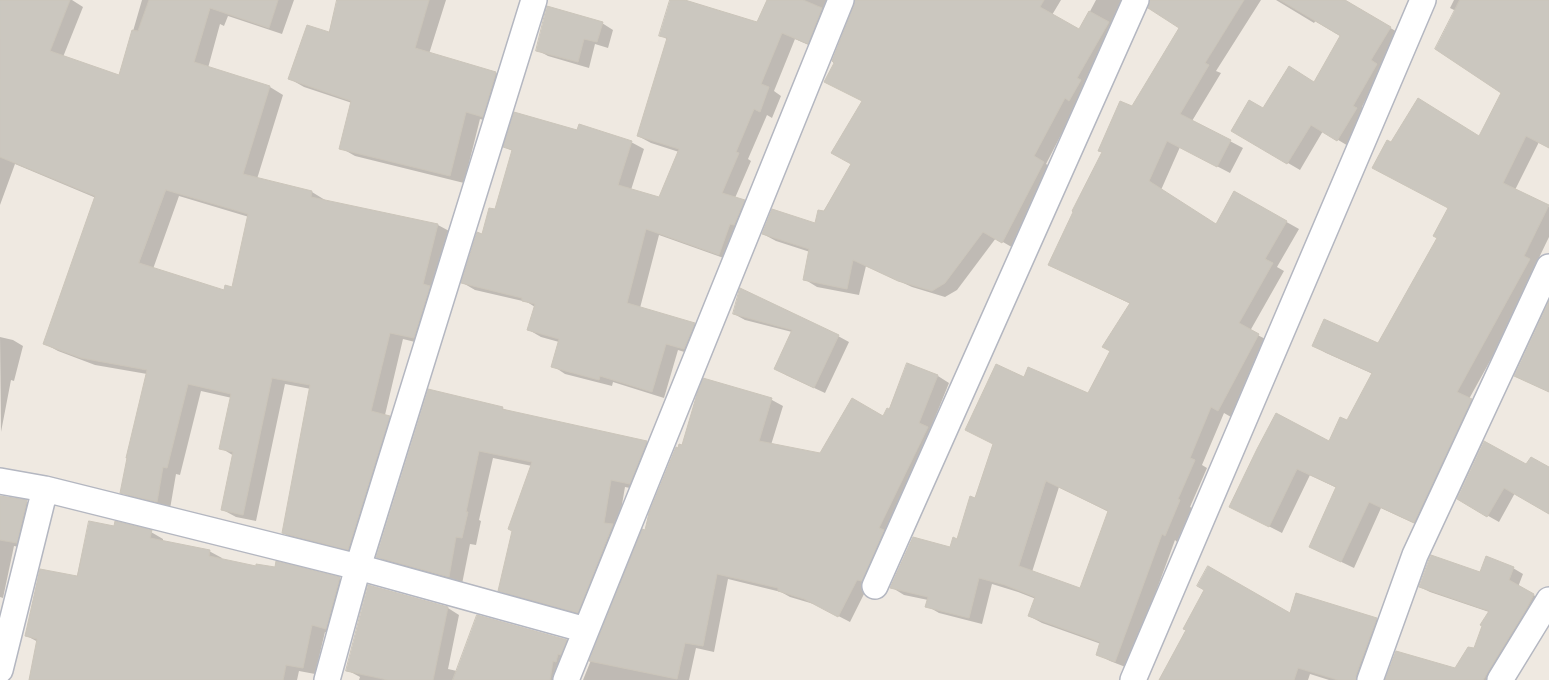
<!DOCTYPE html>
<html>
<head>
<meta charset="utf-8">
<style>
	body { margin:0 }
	canvas { display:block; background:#efe9e1 }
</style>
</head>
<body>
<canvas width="1549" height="680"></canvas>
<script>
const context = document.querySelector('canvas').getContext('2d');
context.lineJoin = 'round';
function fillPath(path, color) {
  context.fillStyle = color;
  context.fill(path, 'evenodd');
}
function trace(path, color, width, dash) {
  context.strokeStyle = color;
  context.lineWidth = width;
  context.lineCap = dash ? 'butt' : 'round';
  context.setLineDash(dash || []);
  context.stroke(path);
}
fillPath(new Path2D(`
	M0,0h72l11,7 -20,50 57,19 22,-76h152l-12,34 -54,-18 -4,10 -4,-2 -12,44 62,19 13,8 -26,84 55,13 13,8v1l113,24 13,7 -24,113 -24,-6 -18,76 5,2 12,7 -41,132 -65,-16 -13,-7 28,-144 -26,-5 -29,137 -20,-4 -13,-7 11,-54 -13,-8 11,-50 -31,-7 -21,84 -4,-1 -6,35 -35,-9 -13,-8 25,-118 -52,-9 -37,-14 -13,-7 51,-146 -81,-34 -15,41zM179,196l70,21 -16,71 -8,4 -72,-23z
	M338,0h108l-17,54 67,19 14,9 -13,42 -17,-5 -16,64 -109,-27 -14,-8 11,-45 -48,-16 -14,-8 40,-45z
	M671,0h9l78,23 10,-23h73l-21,50 -25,-11 -21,52 7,5 -9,22 -5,-3 -19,44 3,2 -16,37 9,3 12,7 -24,53 -73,-26 -19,73 54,16 13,7 -10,25 -19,-6 -14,48 -51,-16 -1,4 -47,-12 -12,-8 6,-24 -18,-5 -12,-7 6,-23 -8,-5 -52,-12 -12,-7 32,-72 18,-60 -8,-4 73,-15 53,10 13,7 -13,41 29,9 19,-47 -28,-9 -13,-7 30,-96 -7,-5z
	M856,0h205l-9,15 28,15 16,-30h40l-59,104 -31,60 10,6 -41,79 -19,-11 -39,52 -12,7 -33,-10 -46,-21 -7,29 -42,-8 -13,-8 6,-27 -34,-11 -13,-7 53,-10 36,-60 11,-63 -27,-39z
	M1151,0h110l-45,71 5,2 -29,48 51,27 -13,25 -50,-26 -19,43 55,35 19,-32 64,36 -22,38 7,4 -34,60 21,11 -40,75 -7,-4 -22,52 5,3 -17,39 2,1 -15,34 -2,-2 -47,128 -18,-7 -13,-7 4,-10 -59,-21 -13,-7 7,-17 -18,-7 -26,-8 -10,40 -43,-11 -12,-7 1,-6 -24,-5 -13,-8 60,-39 6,-8 19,-40 18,-56 -27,-14 58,-52 64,17 22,-44 20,-47 -69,-33 70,-163 49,-81zM1059,487l50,25 -28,78 -49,-18z
	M1276,0h67l56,33 -37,74 5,3 -17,37 -27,-16 -23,39 -67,-39 31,-21 50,-27 28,-48 -26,-15 -2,3z
	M1454,0h91l4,2v145l-10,-5 -24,48 34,17v30l-13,27 6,3 -73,132 14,9 -56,121 -46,-21 -27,60 -44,-21 27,-59 -27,-13 -28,58 -51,-26 99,-64 18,-21 25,-48 -47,-21 -12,-7 65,-1 60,-107 10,-30 -58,-65 89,-5 23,-45 -47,-82 -6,-3z
	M602,23l11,7 -5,18 -13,-4 -6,24 -41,-12 -11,-6z
	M734,314l104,22 11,6 -24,51 -39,-18 6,-43 -47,-12z
	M0,337l13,3 10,6 -9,35 -3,-1 -10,52z
	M907,365l31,11 11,7 -19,47 8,4 -70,152 -18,36 -33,-17 -27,-8 -9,-5 -53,-13 -14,73 -18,-4 -7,32h-106l60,-149h3l33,-82 3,-3 22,-66 68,20 11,6 -12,39 50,10 63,-37 6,-7z
	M502,408l8,4 137,30 13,8 -16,41 -19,-4 -7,41 -27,92 -78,-22 -13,-8 13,-59 19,-65 -39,-8 -14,62 2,1 -5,24 -6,-1 -8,40 -71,-20 -13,-7z
	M1549,468v44l-34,-19 -16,29 -41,-23z
	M0,497l27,5 12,7 -10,40 -15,-3 -11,52 -3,-1z
	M151,532l12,7v3l46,9 13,7 -1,2 36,7 19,2 1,-6 63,16 12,7 -13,49 -14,-3 -10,42 -16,-3 -2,9h-266l7,-38 -11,-6 51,-58z
	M1513,568l10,6 -5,13 25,13 -46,80h-110l69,-11 18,-19 15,-38 -59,-20 -10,-5 61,-14z
	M369,586l79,22 11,7 -11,54 9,2 109,-30 11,6 -13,33h-205l1,-3 -13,-7z
	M1291,615l85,4 13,7 -20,54h-40l-19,-6 -2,6h-148z`), '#0003');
const building = new Path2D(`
	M0,0h70l-20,51 69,24 13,-45 6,1 11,-31h129l-9,28 -59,-20 -16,54 76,24 -27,88 69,17 -1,6 127,27 -15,60 7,2 -16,52 -24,-5 -19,78 19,5 -42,134 -66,-17 28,-148 -38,-7 -29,137 -22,-5 12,-58 -14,-3 12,-55 -43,-10 -21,84 -4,-1 -6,35 -37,-9 7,-35h-1l21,-88 -66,-12 -38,-14 52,-148 -95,-39zM166,190l82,24 -16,73 -7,-2 -1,5 -85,-27z
	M337,0h92l-14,48 81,24 -13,45 -17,-5 -16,64 -111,-27 12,-48 -63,-22 19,-54 22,7z
	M670,0h15l72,22 10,-22h36l19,8 -14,36 -26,-11 -21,51 8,3 -9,25 -6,-3 -18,43 3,1 -17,40 23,7 -11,25 -4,-1 -11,31 -73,-26 -19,74 68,20 -11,26 -18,-5 -14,48 -52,-16 -1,4 -48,-13 8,-28 -32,-9 8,-26 -13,-3v-3l-61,-15 16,-51 5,2 7,-26 6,1 17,-59 -9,-3 11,-35 63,18 2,-6 53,17 -14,44 41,12 20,-48 -42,-13 30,-98 -8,-2z
	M855,0h189l-4,7 39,22 10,-18 20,11 -32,56 4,2 -12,21 -4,-3 -31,58 10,6 -42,81 -19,-11 -38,51 -13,8 -34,-10 -45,-21 -6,29 -44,-9 6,-31 -47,-15 10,-25 43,14 3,-13 6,1 27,-47 -20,-11 31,-52 -38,-19 10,-19 -2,-2 22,-56z
	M1150,0h94l-39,63 4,2 -29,49 51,26 -14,27 -50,-26 -18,40 67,43 18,-33 53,30 -22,38 8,4 -34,60 20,11 -41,77 -7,-4 -21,51 5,2 -17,39 2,1 -15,36 -3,-2 -47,128 -19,-7 4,-13 -72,-26 7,-19 -30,-12 -26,-7 -10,40 -44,-11 3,-10 -38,-9 23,-51 37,10 3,-10 4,2 13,-43 5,2 18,-54 -28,-14 31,-66 28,13 4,-10 60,26 22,-42 -8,-4 28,-44 -82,-38 25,-53 -1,-1 30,-59 -4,-1 22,-50 12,5 47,-78 -31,-20zM1046,481l62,30 -28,77 -61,-22z
	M1280,0h65l46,27 -20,33 6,4 -24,42 4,2 -20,33 -26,-16 -24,39 -56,-33 18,-31 14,8 26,-42 25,16 26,-46z
	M1460,0h89v148l-23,-12 -23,47 46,22 -25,51 6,3 -73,133 15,7 -58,124 -45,-21 -28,60 -32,-15 27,-60 -39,-18 -28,58 -40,-20 28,-58 19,-36 53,28 11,-24 7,3 25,-47 -60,-27 12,-27 54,24 59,-105 -4,-2 15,-28 -76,-40 15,-28 4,2 27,-44 61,38 22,-43 -66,-44z
	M547,6l56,16 -6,20 -13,-3 -6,23 -42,-11z
	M740,288l99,47 -25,53 -40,-19 18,-39 -59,-16z
	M1549,301v91l-35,-16z
	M907,363l31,12 -19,48 9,4 -49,101 5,2 -22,51 -5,-1 -19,37 -34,-18 -26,-8v-3l-61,-14 -14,72 -18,-3 -8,36 -88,-18 53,-132 3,1 4,-17 27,-66 2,1 1,-4 3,1 15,-51 6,-16 69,20 -13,43 61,12 32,-55 31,18 4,-8 2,1z
	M428,389l75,18 -1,2 145,32 -17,43 -19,-4 -7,43 9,1 -35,89 -80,-22 14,-60 -4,-2 24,-67 -53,-11 -13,61h2l-6,26 -6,-1 -7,40 -73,-20z
	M1484,441l42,23 5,-7 18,10v47l-45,-26 -17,29 -30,-18z
	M0,496l27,4 -10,43 -17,-3z
	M89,521l25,5 1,-5 37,9 -2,8 60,12 -1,6 47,10v-2l19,3 1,-6 64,16 -14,52 -14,-4 -9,43 -17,-3 -3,15h-254l8,-41 -12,-3 15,-67 37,7z
	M1431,555l49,17 6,-16 28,11 -5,13 25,14 -7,14 -44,72h-98l11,-29 59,17 13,-21 6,1 8,-22 -2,-1 9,-14 -70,-24z
	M1208,566l82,47 6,-20 81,25 -21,57v5h-18l-40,-12 -4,12h-135l27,-50 -3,-1 21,-39 -7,-4z
	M368,585l80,22 -15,73h-45l-42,-9z
	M477,615l90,25 -6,15 -3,-1 -2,8 -3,-1 -3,19h-97z`);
fillPath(building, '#cbc7bf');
trace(building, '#cbc5ba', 1);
const street = new Path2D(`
	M0,481l45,8 313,78 228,63
	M875,586l261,-586
	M0,670l45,-181
	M327,680l31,-113 176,-567
	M566,680l275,-680
	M1133,680l290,-680
	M1370,680l45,-125 134,-288
	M1500,680l49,-80`);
trace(street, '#b4b7c1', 28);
trace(street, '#fff', 25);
</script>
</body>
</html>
